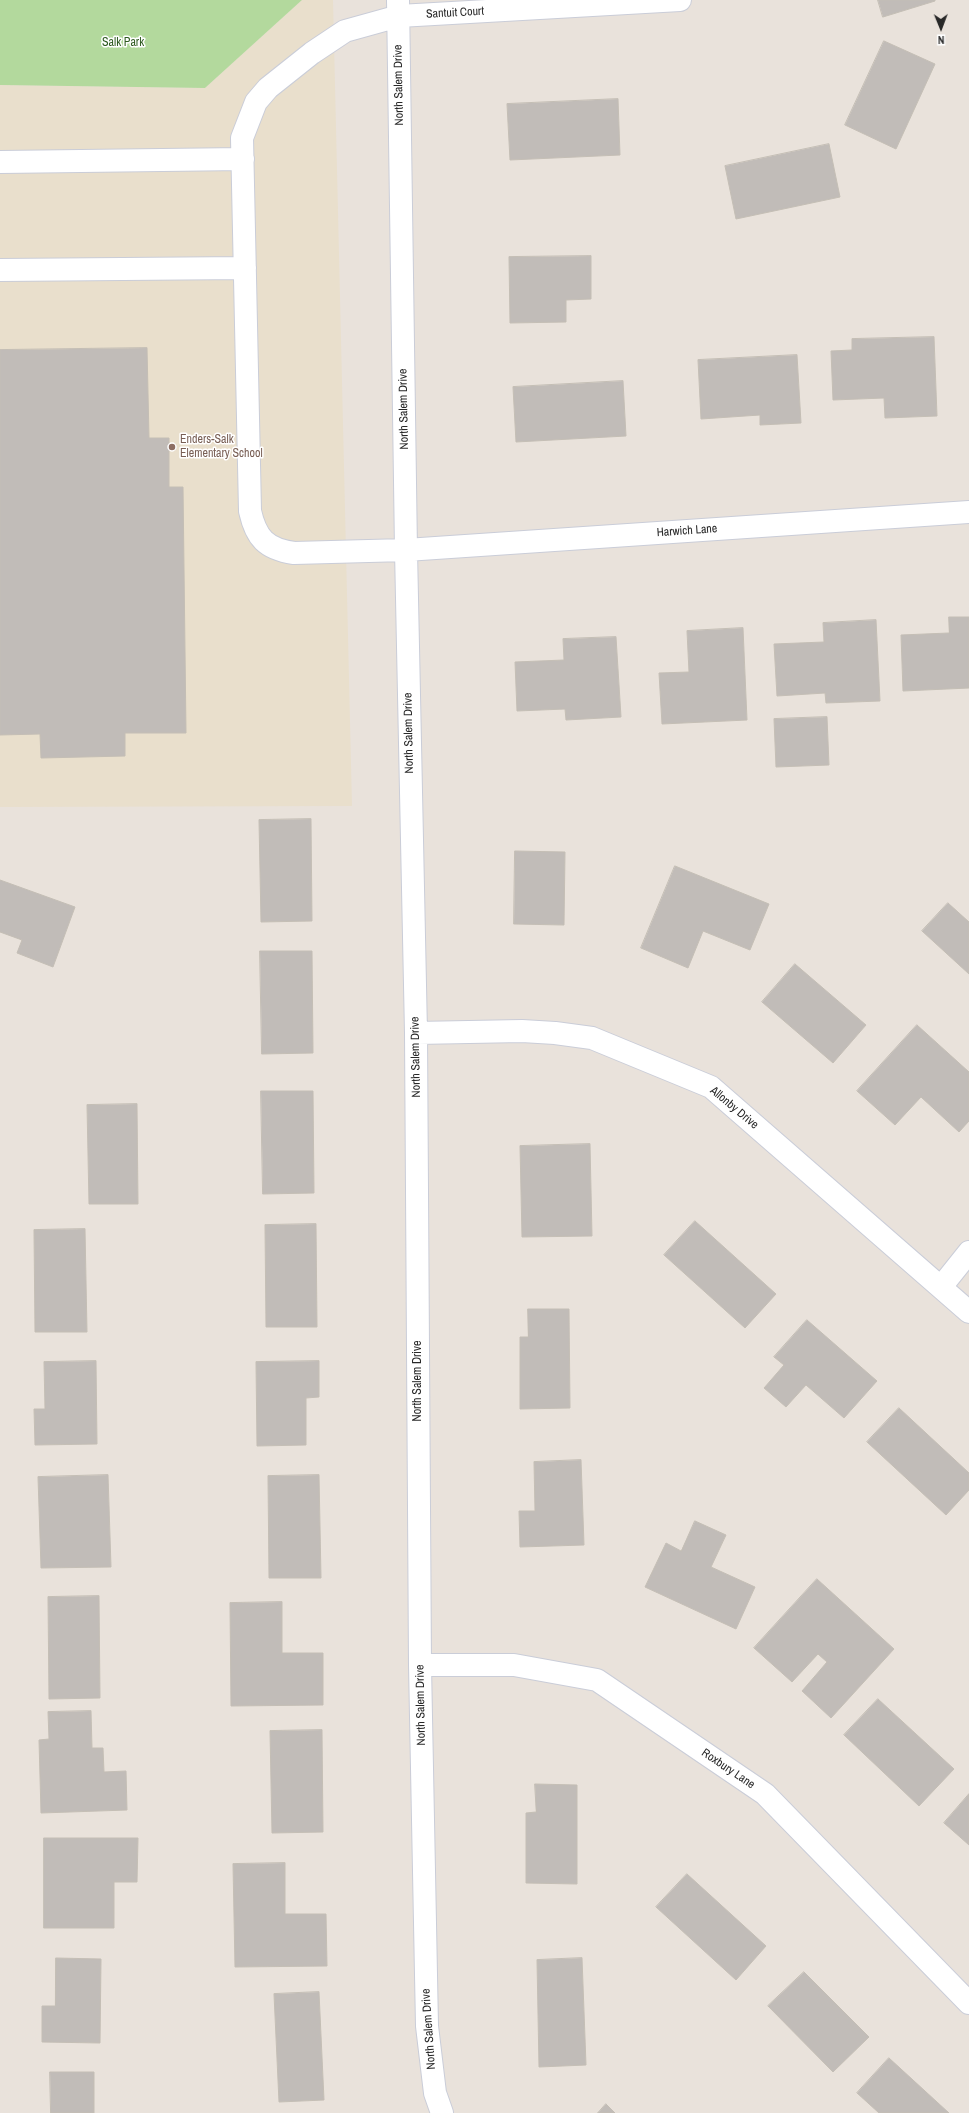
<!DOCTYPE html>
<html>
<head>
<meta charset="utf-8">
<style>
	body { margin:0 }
	#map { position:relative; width:969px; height:2113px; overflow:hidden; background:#e9e2db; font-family:"Archivo Narrow",sans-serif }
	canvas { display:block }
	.north { position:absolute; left:921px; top:8px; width:40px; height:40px; -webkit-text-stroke:3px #fff; paint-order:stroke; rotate:179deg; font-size:11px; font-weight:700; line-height:16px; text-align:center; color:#282828 }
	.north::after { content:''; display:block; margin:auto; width:14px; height:18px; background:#282828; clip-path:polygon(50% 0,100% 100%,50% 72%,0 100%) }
</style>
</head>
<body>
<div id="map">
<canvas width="969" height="2113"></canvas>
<div class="north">N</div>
</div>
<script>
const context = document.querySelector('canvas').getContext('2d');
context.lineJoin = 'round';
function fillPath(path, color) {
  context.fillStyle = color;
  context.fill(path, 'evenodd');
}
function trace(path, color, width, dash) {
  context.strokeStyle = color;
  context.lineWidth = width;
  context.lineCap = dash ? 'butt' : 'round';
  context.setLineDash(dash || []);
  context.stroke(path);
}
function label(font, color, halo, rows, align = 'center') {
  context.font = font + ' "Archivo Narrow",sans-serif';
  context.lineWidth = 3;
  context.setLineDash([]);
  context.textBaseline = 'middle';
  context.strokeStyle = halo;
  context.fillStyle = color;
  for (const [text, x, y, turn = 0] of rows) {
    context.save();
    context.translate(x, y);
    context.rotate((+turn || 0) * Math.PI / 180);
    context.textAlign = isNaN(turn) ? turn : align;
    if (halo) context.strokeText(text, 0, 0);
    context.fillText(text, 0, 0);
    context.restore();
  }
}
fillPath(new Path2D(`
	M302,0h31l19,806 -352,1v-722l205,3z`), '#e9dfcc');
fillPath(new Path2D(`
	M0,0h302l-97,88 -205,-3z`), '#b3d99d');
const building = new Path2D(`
	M878,0h57v1l-52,16z
	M884,41l51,23 -39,85 -51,-24z
	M618,99l2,56 -110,5 -3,-56z
	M829,144l11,53 -104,22 -11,-53z
	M591,256v43l-25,1v22l-56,1 -1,-66z
	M934,337l3,79 -52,2 -1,-20 -51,2 -2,-49 21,-1v-11z
	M147,348l2,90h20v49h14l3,246h-61v23l-84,2 -1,-24 -40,1v-385z
	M797,355l4,68 -41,2v-10l-59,4 -3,-59z
	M623,381l3,55 -110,6 -3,-55z
	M949,617h20v71l-66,3 -2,-56 48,-2z
	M876,620l4,81 -54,2 -1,-10 -48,3 -3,-52 50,-2 -1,-19z
	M743,628l4,92 -85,4 -3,-51 30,-1 -2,-41z
	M616,637l5,80 -55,3 -1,-11 -48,2 -2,-49 49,-2 -1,-21z
	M827,717l2,48 -53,2 -2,-48z
	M311,819l1,102 -51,1 -2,-102z
	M515,851l50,1 -1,73 -50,-1z
	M675,866l94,38 -19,46 -47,-19 -15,37 -47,-20z
	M0,880l75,27 -22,60 -36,-14 5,-13 -22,-8z
	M948,903l21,19v52l-47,-43z
	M260,951h52l1,102 -51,1z
	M795,964l71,61 -33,38 -71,-61z
	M917,1025l52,47v49l-10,11 -38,-35 -26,28 -38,-34z
	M261,1091h52l1,102 -51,1z
	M137,1104l1,100h-49l-2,-99z
	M590,1144l2,92 -70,1 -2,-91z
	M695,1221l81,73 -31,34 -81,-73z
	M316,1224l1,103h-51l-1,-102z
	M85,1229l2,103h-52l-1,-102z
	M528,1309h41l1,99 -50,1v-72h8z
	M807,1320l70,61 -33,37 -38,-33 -20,22 -22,-19 20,-23 -10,-8z
	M96,1361l1,83 -62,1 -1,-36h11l-1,-47z
	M319,1361v36l-13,1v47l-49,1 -1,-84z
	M899,1408l70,65v17l-23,25 -79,-73z
	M581,1460l3,85 -64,2 -1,-36h16l-1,-49z
	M108,1475l3,92 -70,1 -3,-91z
	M319,1475l2,103h-52l-1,-102z
	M695,1521l31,14 -15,32 44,20 -19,42 -91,-42 21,-44 15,8z
	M817,1579l77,70 -63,69 -29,-27 25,-29 -9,-8 -26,28 -38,-34z
	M99,1596l1,102 -51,1 -1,-102z
	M282,1602v51h41v52l-92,1 -1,-103z
	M878,1699l76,70 -35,37 -75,-71z
	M91,1711l1,37h11l1,24 22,-1 1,39 -86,3 -2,-73 10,-1 -1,-27z
	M322,1730l1,102 -51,1 -2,-102z
	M535,1784l42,1v99l-51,-1v-70l10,-1z
	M969,1794v51l-25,-22z
	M44,1838h94l-1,44h-23v46h-70z
	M285,1863v51h41l1,52 -92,1 -2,-103z
	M687,1874l79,72 -30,34 -80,-73z
	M56,1958l45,1 -1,84 -58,-1v-36h13z
	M582,1958l4,107 -47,2 -2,-107z
	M804,1972l65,65 -36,35 -65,-66z
	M319,1992l5,108 -45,2 -5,-108z
	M889,2058l60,55h-70l-22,-20z
	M50,2072h44v41h-43z
	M606,2104l9,9h-17z`);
fillPath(building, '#c1bcb8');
trace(building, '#c4beb5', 1);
const minor = new Path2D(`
	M398,0l8,550 10,483 4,632 7,361 8,67 7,20
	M680,0l-281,16 -54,15 -33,22 -44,35 -12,14 -14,36 8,373c6,27 16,38 44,42l112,-3 563,-38
	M0,162l243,-3
	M0,270l245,-2
	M416,1033l106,-2 33,2 37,5 119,49 258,225
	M941,1287l28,-35
	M420,1665h94l83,15 168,114 204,209`);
trace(minor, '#cacdd8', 24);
trace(minor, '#fff', 22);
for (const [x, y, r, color] of [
	[172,447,4,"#8d6e63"]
]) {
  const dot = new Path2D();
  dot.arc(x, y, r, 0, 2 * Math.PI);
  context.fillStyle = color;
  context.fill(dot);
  trace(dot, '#fff', 1.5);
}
label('12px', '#282828', '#fff', [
	["Santuit Court",455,13,-3],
	["North Salem Drive",399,85,-91],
	["North Salem Drive",404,409,-91],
	["Harwich Lane",687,531,-4],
	["North Salem Drive",409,733,-91],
	["North Salem Drive",416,1057,-91],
	["Allonby Drive",734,1108,40],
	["North Salem Drive",418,1381,-90],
	["North Salem Drive",421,1705,-91],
	["Roxbury Lane",728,1769,34],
	["North Salem Drive",429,2029,-94]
]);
label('12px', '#2f5b21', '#fff', [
	["Salk Park",123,43]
]);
label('12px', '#785e54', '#fff', [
	["Enders-Salk",180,440],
	["Elementary School",180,454]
], 'left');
</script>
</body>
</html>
